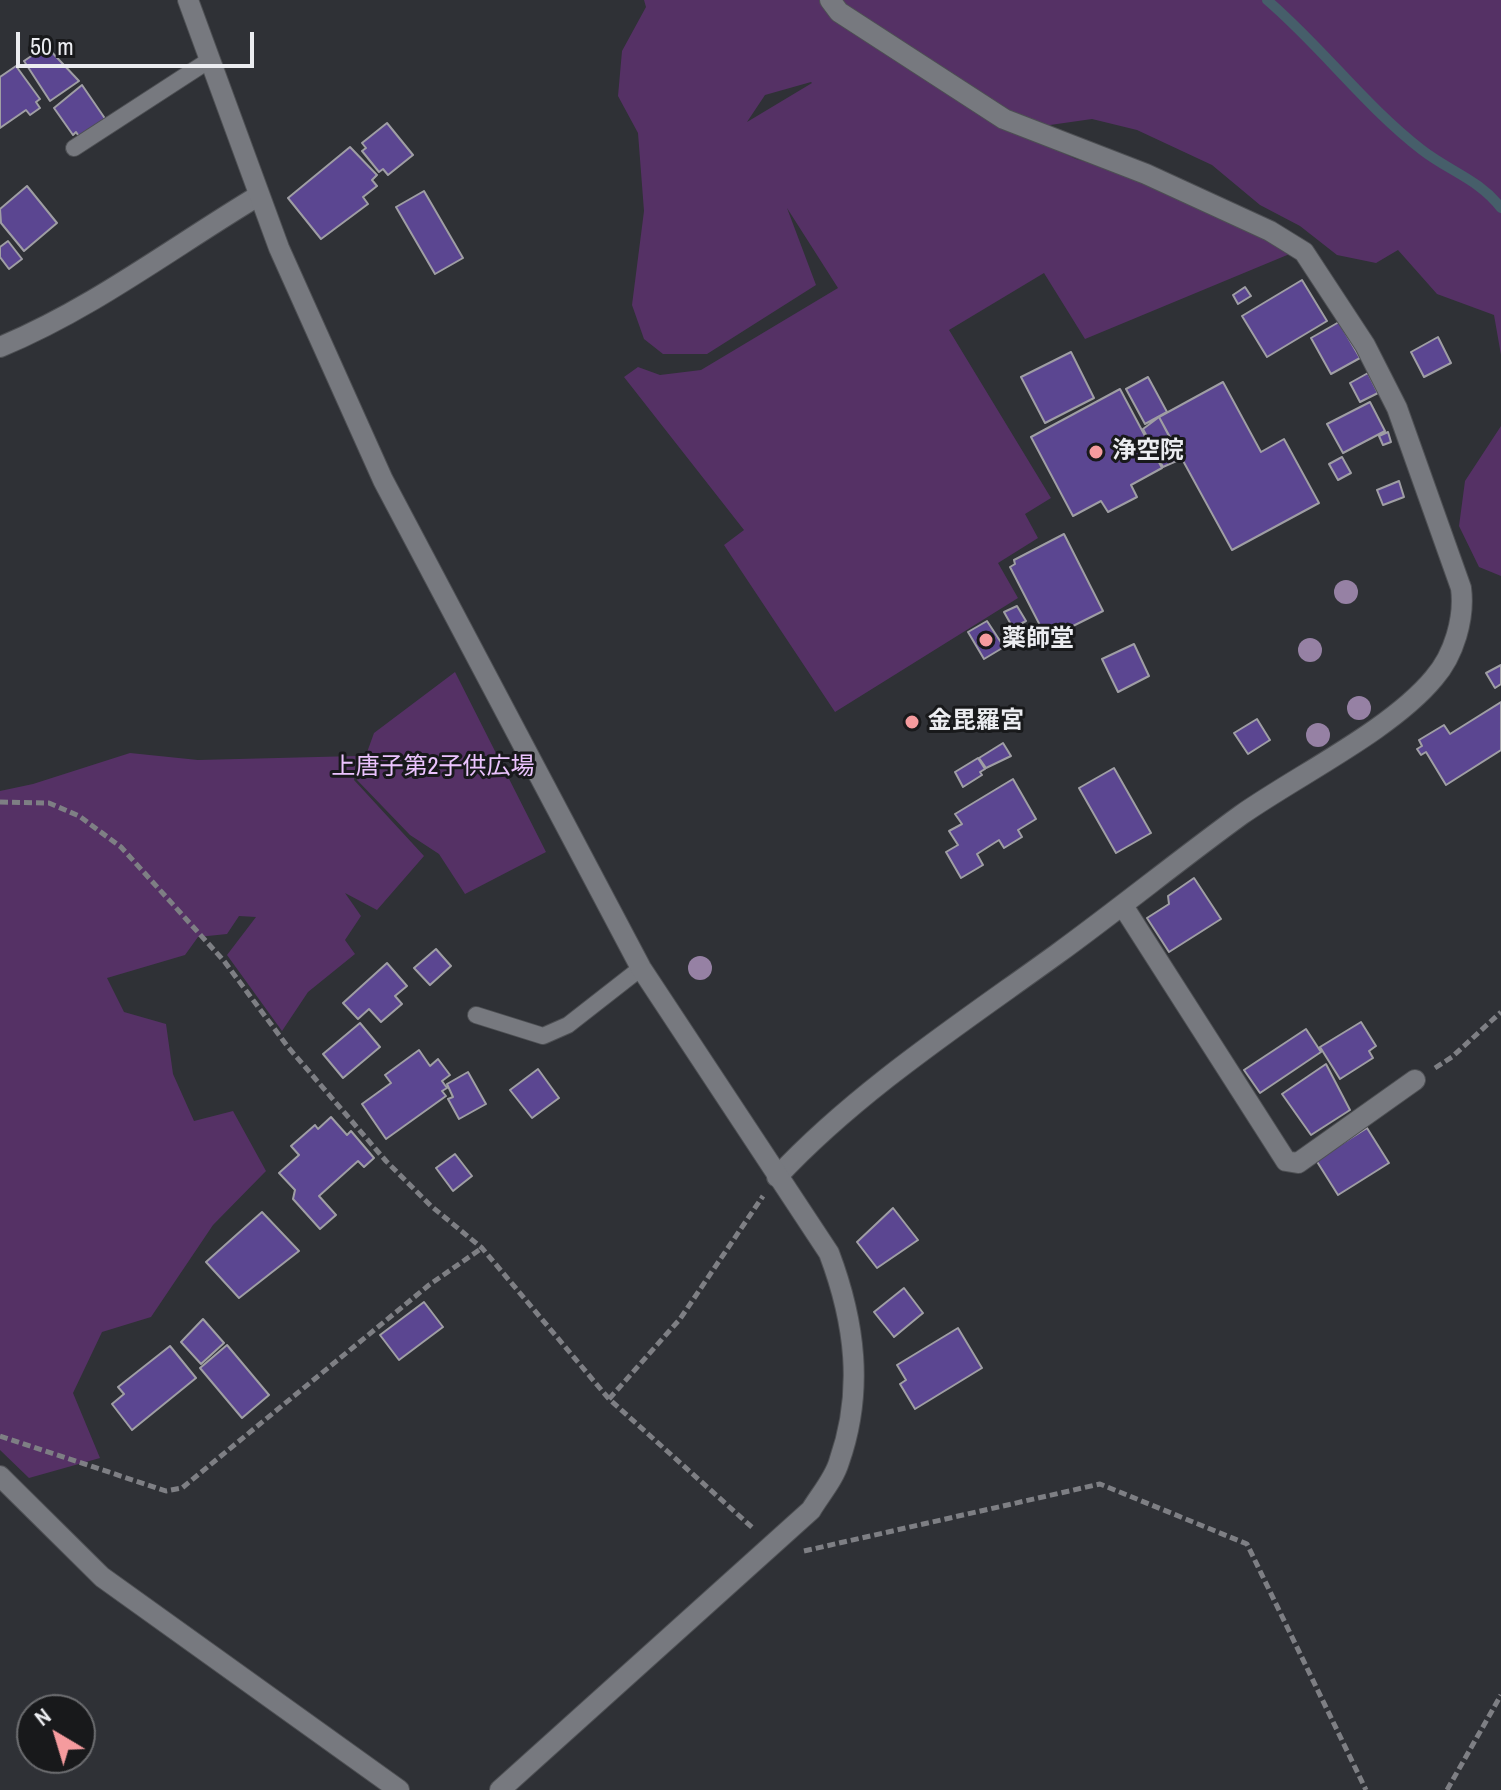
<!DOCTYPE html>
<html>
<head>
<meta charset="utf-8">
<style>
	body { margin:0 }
	#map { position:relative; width:1501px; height:1790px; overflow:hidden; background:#2f3136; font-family:"Archivo Narrow",sans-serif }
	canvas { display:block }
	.north { position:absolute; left:16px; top:1694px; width:80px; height:80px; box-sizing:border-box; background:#18191b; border:2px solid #6c6d70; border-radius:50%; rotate:322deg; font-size:22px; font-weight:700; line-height:32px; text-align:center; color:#ebecf0 }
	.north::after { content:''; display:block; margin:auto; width:28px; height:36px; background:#f59b9e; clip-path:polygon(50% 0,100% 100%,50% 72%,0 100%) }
	.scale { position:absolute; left:16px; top:32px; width:238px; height:36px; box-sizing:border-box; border:4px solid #ebecf0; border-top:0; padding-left:10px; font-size:24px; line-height:28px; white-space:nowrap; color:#ebecf0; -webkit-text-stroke:6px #18191b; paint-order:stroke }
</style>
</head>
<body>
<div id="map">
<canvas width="1501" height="1790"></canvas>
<div class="north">N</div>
<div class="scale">50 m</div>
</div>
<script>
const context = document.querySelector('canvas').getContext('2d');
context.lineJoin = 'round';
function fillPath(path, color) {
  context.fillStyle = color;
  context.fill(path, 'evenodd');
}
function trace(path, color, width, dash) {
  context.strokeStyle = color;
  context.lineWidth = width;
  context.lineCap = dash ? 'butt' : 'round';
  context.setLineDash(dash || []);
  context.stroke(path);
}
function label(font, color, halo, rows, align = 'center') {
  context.font = font + ' "Archivo Narrow","Noto Sans JP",sans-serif';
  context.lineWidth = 6;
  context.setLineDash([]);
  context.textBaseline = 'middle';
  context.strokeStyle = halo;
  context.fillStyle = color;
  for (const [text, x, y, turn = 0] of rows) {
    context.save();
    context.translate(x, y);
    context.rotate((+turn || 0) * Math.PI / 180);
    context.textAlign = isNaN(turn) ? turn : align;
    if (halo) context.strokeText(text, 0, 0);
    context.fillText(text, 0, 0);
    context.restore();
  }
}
fillPath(new Path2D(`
	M644,0h857v355l-7,-40 -57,-21 -39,-44 -22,13 -39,-8 -37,-29 -40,-21 -48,-40 -75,-35 -45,-11 -49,7 -53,-6 86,39 42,12 68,27 106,55 -207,86 -41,-66 -95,57 102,168 -26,16 13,24 -40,25 20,35 -183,114 -111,-167 20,-15 -120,-153 14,-10 22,8 41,-5 137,-82 -51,-80 29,77 -109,69h-44l-19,-15 -12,-34 12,-94 -6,-78 -20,-37 4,-45 24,-44zM811,82l1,1 -65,39 18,-27z
	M1501,426v150l-22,-9 -20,-41 6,-45z
	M455,672l91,180 -81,42 -26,-40 -29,-19 -53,-55 17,-47z
	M130,753l68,7 159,-4 -3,24 70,76 -47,54 -32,-17 16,23 -16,24 10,14 -47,38 -26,39 -55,-76 29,-38 -17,-1 -12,18 -29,3 -13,18 -78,23 17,34 42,12 7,50 21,47 39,-10 33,60 -53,54 -62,92 -49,15 -29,61 27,65 -71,20 -29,-28v-659l33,-7z`), '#553165');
trace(new Path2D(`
	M1267,0c55,47 98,106 155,150 27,21 58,30 79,58`), '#465e6a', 10);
const building = new Path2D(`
	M46,46l33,35 -29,20 -26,-40z
	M16,66l24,33 -4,3 4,6 -10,7 -4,-5 -26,18v-51z
	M82,85l24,35 -26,18 -4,-6 -3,3 -19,-27z
	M387,123l26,32 -25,20 -5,-6 -4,3 -17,-21 4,-3 -4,-5z
	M350,147l27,28 -5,5 5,6 -14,11 5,7 -47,35 -33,-41z
	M27,186l30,37 -33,28 -23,-28 -1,-14z
	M424,191l39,67 -28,16 -39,-67z
	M8,241l14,18 -13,10 -9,-12v-10z
	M1302,280l25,41 -60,36 -25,-41z
	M1245,287l6,9 -13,8 -5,-9z
	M1339,322l21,36 -29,16 -20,-36z
	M1438,337l13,26 -27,14 -13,-25z
	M1071,352l23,46 -49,25 -24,-46z
	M1368,373l10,20 -18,9 -10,-19z
	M1148,377l19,35 -22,12 -19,-35z
	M1223,382l38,70 23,-13 35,64 -87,47 -73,-133z
	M1120,389l42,79 -31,17 6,12 -29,15 -7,-11 -28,15 -42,-79z
	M1370,402l15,29 -42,22 -16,-29z
	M1159,417l22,42 -18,8 -20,-38z
	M1388,432l3,10 -8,3 -4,-9z
	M1342,457l9,16 -13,7 -9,-16z
	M1399,481l5,16 -21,8 -6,-15z
	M1064,534l39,77 -56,28 -37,-72 5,-3 -1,-4z
	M1017,606l9,15 -13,7 -9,-16z
	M987,621l17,26 -20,12 -16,-27z
	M1134,644l15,32 -31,16 -16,-33z
	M1501,665v19l-6,4 -9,-15z
	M1501,702v48l-55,35 -20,-33 -5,3 -4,-6 5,-3 -3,-6 25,-15 6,9z
	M913,716l4,7 -6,5 -5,-7z
	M1257,719l13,21 -22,14 -14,-21z
	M1003,743l8,13 -25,12 -7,-10z
	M978,758l7,11 -5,3 2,3 -19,12 -8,-15z
	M1114,768l37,65 -35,20 -37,-65z
	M1013,779l23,40 -18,11 4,7 -18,11 -5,-8 -22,14 6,11 -22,13 -15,-26 12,-7 -9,-14 13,-7 -7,-10z
	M1194,878l27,41 -52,33 -22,-34 22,-14 -1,-8z
	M436,949l15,17 -21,19 -16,-17z
	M387,963l20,23 -12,10 7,8 -21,18 -12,-13 -11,10 -15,-16z
	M1361,1022l15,24 -7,5 4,7 -33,21 -20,-32z
	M360,1023l20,24 -37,31 -20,-24z
	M1306,1029l15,23 -61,41 -16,-23z
	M419,1050l11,16 8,-7 12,16 -8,6 5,7 -5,3 4,5 -60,43 -24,-35 29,-21 -6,-8z
	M1326,1064l24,46 -39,25 -29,-41z
	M538,1069l21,29 -27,20 -22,-28z
	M468,1072l18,32 -27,15 -11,-20 5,-2 -6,-13z
	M331,1117l16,18 4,-4 23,27 -10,9 -6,-6 -39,35 17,19 -16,14 -27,-30 2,-9 -16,-17 20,-18 -8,-9 24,-21 3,4z
	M1367,1128l22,35 -51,32 -22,-35z
	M455,1154l17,22 -19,15 -17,-23z
	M893,1208l25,32 -41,28 -20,-26z
	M262,1212l37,39 -60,47 -33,-36z
	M904,1288l19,25 -29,24 -20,-25z
	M424,1302l19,25 -44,33 -19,-25z
	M203,1319l21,24 -23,21 -20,-22z
	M958,1328l24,40 -67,41 -15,-25 6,-4 -9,-15z
	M227,1345l42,50 -27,23 -42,-50z
	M170,1346l26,32 -64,52 -20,-26 12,-10 -6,-7z`);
fillPath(building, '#5b4691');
trace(building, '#9f9ea4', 2);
const lane = new Path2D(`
	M74,148l134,-87
	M476,1015l67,21 25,-11 73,-57`);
const street = new Path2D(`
	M0,347c92,-38 173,-100 258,-151
	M1123,906l163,255 12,2 117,-83
	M777,1177c79,-85 186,-155 280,-223 62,-45 122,-94 184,-139 57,-40 150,-85 193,-137 20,-23 31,-60 27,-90l-64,-180 -32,-63 -61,-93 -34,-21 -124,-57 -142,-55 -165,-107 -9,-12`);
const secondary = new Path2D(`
	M188,0l91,248 104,232 258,488 188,285c26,69 35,138 10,209 -5,17 -19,33 -28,48l-311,280
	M0,1476l102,101 297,213`);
trace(lane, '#4e5054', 18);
trace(street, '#4e5054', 22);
trace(secondary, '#4e5054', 22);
trace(new Path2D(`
	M0,802l49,1 30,13 42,31 103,114 64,86 98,114 45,45 51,42 127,151 145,130
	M1435,1068l17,-11 49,-45
	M609,1399l71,-80 83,-123
	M0,1436l166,55 16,-3 247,-203 53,-37
	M804,1551l296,-67 147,60 119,246
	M1447,1790l54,-95`), '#7e7f84', 5, [8, 4]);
trace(lane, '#77797f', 16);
trace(street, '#77797f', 20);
trace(secondary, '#77797f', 20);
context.fillStyle = '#9681a4';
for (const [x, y] of [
	[1346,592],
	[1310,650],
	[1359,708],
	[1318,735],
	[700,968]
]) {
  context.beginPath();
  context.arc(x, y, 12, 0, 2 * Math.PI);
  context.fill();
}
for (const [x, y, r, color] of [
	[1096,452,8,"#f59b9e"],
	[986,640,8,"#f59b9e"],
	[912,722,8,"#f59b9e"]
]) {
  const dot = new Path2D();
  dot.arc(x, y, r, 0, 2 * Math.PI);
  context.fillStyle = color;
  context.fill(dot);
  trace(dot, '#18191b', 3);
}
label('bold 24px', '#ebecf0', '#18191b', [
	["浄空院",1112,452],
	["薬師堂",1002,640],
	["金毘羅宮",928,722]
], 'left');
label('24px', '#ebc3fe', '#18191b', [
	["上唐子第2子供広場",433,768]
]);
</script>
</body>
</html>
